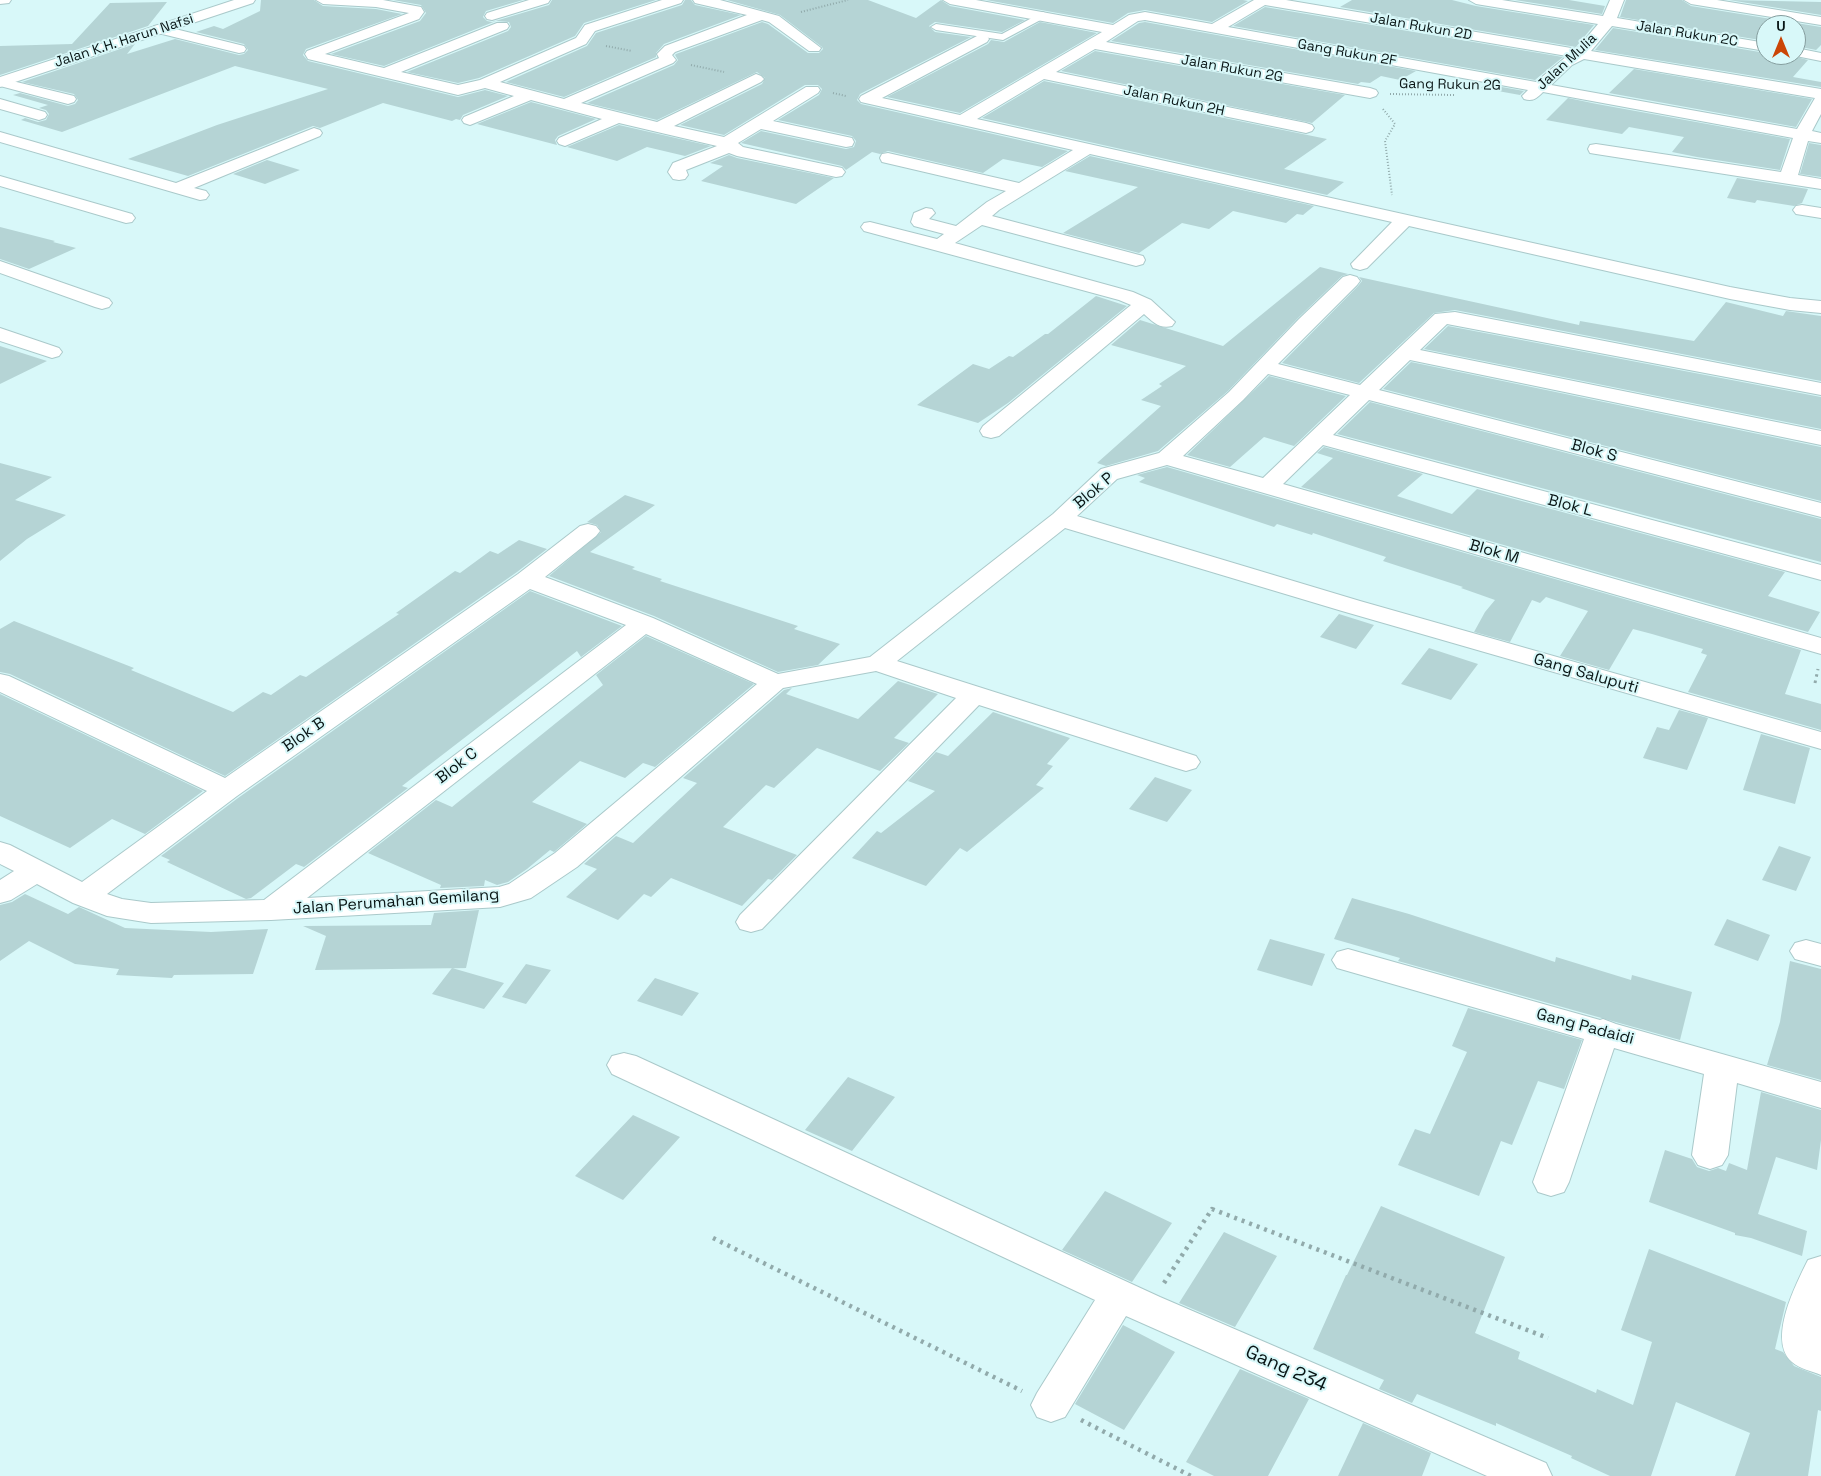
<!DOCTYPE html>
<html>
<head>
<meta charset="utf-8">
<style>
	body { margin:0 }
	#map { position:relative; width:1821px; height:1476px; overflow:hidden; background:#d8f8f9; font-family:"Space Grotesk",sans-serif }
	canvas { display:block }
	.north { position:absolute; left:1756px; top:15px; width:50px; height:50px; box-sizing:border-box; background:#d8f8f9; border:1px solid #859d9e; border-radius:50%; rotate:0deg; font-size:14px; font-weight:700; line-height:20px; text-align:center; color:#091515 }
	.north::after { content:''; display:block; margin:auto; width:18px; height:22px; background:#cb4506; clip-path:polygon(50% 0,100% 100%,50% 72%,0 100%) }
</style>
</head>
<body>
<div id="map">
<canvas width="1821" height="1476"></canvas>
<div class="north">U</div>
</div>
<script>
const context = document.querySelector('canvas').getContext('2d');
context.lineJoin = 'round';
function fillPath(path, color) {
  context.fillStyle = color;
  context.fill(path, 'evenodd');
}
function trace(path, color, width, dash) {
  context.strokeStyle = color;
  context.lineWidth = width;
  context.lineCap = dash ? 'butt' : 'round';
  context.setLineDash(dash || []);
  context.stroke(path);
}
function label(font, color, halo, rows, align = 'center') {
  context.font = font + ' "Space Grotesk",sans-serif';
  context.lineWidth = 4;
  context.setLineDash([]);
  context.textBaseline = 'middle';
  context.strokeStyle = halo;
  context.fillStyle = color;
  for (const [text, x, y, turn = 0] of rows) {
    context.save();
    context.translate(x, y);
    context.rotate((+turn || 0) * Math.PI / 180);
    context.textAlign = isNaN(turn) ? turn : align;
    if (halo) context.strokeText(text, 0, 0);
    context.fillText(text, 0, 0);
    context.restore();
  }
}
fillPath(new Path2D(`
	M261,0h53l9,6 53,3 26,5 -96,35 -3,6 5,6 150,36 27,-7 23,6 -45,19 -3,5 -4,-1 -4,2 -69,-18 -63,25 -7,-2 -125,50 -60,-17 89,-34 111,-36 -93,-23 -173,66 -41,-12 4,-2 13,4 8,-2 3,-6 -3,-4 -7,-2 9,-3 -35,-10 7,-2 48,13 7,-2 3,-4 -4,-6 -52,-12 113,-38 -8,10 48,-15 64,16 5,-1 4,-4 -4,-6 -48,-12 18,-6 9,3 37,-18z
	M393,0h130l-37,11 -3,6 4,4 5,1 57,-17 3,-5h104l-72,23 -9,13 -96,42 -21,5 -51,-11 101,-41 3,-4 -2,-5 -13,-1 -112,45 -53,-12 89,-33 6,-8 -5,-8z
	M685,0h6l4,5 46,10 -77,29 -8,9v4l-92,40 -58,-15 81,-36 9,-13 86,-28z
	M727,0h141l48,18 25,-18 9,6 75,14 -23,12 -67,-10 -6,4 6,6 36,5 -111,57 -3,6 4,4 207,47 -26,16 -39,-8 -20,14 -95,-22 -8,3 -8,-2 -26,18 -4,-4 -101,-23 20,-12 85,18 8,-2 2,-6 -4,-5 -74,-16 41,-25 3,-6 -4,-4h-13l-81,50 -44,-10 82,-41 3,-6 -8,-6 -100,48 -70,-17 87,-38 4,-5 -3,-5 1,-1 86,-32 6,2 40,29h11l4,-4 -1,-2 -42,-32z
	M986,0h257l5,1 -36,21 -67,-12 -17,3 -15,10z
	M1352,0h100l24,6 118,19 -18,22 -236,-40z
	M1515,0h54l36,6 -3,8z
	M1626,0h56l9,6 130,21v18l-5,5 -20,-4v-21h-30v16l-146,-24z
	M1729,0l92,2v13z
	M167,2l-19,24 -148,49v-29l72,-2 38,-41z
	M1265,7l298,50 -28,23 -302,-54z
	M1040,22l57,11 -137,80 -73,-16 101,-53 3,-4 13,2z
	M1145,22l271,49 -16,9 -19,-4 -11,7 -9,-1 -3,2 -247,-43 28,-18z
	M1613,28l153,25v2h23l19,5 -15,17 28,5v5l-226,-37z
	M1095,51l250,44 -33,28 -251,-52z
	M1634,69l178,30 -16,28 -187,-34z
	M1044,81l283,58 -43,30 60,13 -17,13 -345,-77z
	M1485,84l39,7 -4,4 -39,-7z
	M1568,98l29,6 193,35 -10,31 -83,-13 -25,-5 12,-15 -55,-10 -7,7 -76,-14z
	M531,102l65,17 -38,17 -3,4 2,5 -80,-21z
	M619,125l92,21 -26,10 -38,-9 -30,14 -50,-14z
	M1809,143l12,2v32l-21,-3z
	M729,155l8,3 97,20 -38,26 -95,-23 22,-15 -13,-3z
	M1090,156l224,50 -11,9 -6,-1 -11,9 -53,-12 -24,18 -27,-6 -43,30 -76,-20 75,-46 -73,-16z
	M267,160l33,10 -35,14 -32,-10z
	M1737,178l71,11 -6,14 -8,3 -37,-6 -2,3 -28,-5z
	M0,227l55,14 -2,1 23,6 -47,21 -29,-10z
	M1320,267l28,7 -6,2 -44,42 -70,73 -70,60 -52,15 -9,-3 64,-57 -20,-6 21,-14 -3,-2 27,-18 -75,-21 29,-25 83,26z
	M1359,277l220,48 1,-4 114,20 32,-39 57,14 3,-5 35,5v65l-366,-71 -21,3 -75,70 -77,-20 76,-77 4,-5z
	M1096,296l31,10 -119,97 -30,20 -61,-18 56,-41 16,5 20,-13 4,1 32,-23h3z
	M1448,326l373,71v32l-397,-80z
	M0,346l47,15 -47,23z
	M1411,362l410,85v54l-438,-112z
	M1269,376l77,20 -52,50 -30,-9 -34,30 -43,-12z
	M1370,402l451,117v43l-484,-128z
	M1324,447l99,27 -26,22 55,18 25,-25 308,83 -17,24 52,16 -12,20 -507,-145 32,-29 -16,-5z
	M0,463l52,14 -37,23 51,15 -39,24 -27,22z
	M1167,467l634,183 -16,44 36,10v26l-133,-38 19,-37 -6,-2 2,-4 -51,-15 -19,-5 -24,41 -49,-14 28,-45 -42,-14 -6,6 -8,-3 -22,42 -36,-10 11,-20 10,-12 -34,-12 2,-1 -80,-26 3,-4 -73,-24 -1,2 -35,-11 -3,3 -135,-45 6,-4 -8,-3z
	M625,495l30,10 -65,47 45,15 -3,2 30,10 -2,2 138,45 -4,3 46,15 -22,21 -40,7 -124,-56 -105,-40 52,-44 -4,-7 -10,-3z
	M519,540l28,9 -30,23 -292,204 -215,-102 -10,-2v-43l14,-8 120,47 -3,2 102,42 30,-20 8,3 29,-20 6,2 93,-63 -3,-1 59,-42 5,2 30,-22 8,3z
	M530,591l92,35 -41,31 -4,-6 -175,135 6,2 -104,79 -8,-3 -45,34 -5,1 -79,-37 3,-2 -9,-4 77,-58z
	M1339,614l35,11 -18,24 -36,-12z
	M646,636l108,48 -99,83 -12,-4 -18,15 -45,-17 -48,41 55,22 -33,28 -4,-2 -23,19 -19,13 -11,3 -12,-5 -1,6 -44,2 1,-3 -73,-32 68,-53 16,7 151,-122 -7,-10z
	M1429,648l49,16 -27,36 -50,-16z
	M898,681l40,13 -44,44 15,5 -29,28 -63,-23 -43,40 -8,-3 -43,42 74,28 -25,25 -4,-1 -26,27 -71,-28 -20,19 -7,-3 -26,26 -52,-23 31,-28 -13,-5 32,-28 17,7 64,-60 -14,-5 101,-88 8,-2 -6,6 72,25z
	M0,694l203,97 -58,43 -33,-15 -42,29 -70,-32z
	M1679,710l29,8 -21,52 -44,-12 14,-31 12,3z
	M993,712l77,26 -23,26 6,2 -17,19 8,3 -77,64 -7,-4 -34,38 -74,-28 25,-27 4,2 54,-42 -27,-10 28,-29 12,4z
	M1761,734l49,14 -15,56 -52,-14z
	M1155,777l37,13 -25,32 -38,-13z
	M1779,846l32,11 -15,34 -34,-11z
	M25,894l43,20 11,-7 46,21 86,4 57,-3 -15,45 -79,1 -2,3 -56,-3 3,-6 -44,-5 -46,-23 -29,20v-56l12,-3z
	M1352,898l57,16 146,48 1,-5 75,23 1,-5 60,17 -12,48 -282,-79 2,-3 -66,-19z
	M479,910l-13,58 -151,2 11,-34 -23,-10 128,-1 3,-12z
	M1727,919l43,16 -12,26 -44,-16z
	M1270,939l55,15 -13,32 -55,-16z
	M1790,961l31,8v111l-54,-15 13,-43z
	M526,964l25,6 -25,34 -24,-7z
	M452,968l52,15 -20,26 -52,-15z
	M655,978l44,15 -17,23 -45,-15z
	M1468,1008l114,32 -18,49 -26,-8 -26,64 -11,-4 -22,55 -81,-31 17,-36 15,5 37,-82 -15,-6z
	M848,1077l47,20 -43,54 -47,-21z
	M1761,1092l60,18v30l-4,30 -41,-13 -18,57 49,17 -5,25 -51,-18 -16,-3v-2l-86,-31 16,-52 27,9 5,8 12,4 9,-3 8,3 3,-8 18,7z
	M633,1115l47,22 -57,63 -48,-24z
	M1105,1191l67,32 -40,59 -70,-32z
	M1381,1206l124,51 -30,76 45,19 -2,7 78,34 1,-4 36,16 19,-63 -31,-12 28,-81 137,53 -11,47 8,3 11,14 27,11v34l-3,-1 -10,66h-73l15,-43 -74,-31 -25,74h-41l-39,-18 1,-2 -76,-33v3l-79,-32 -5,9 -33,-14 5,-9 -71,-31 33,-74h1z
	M1224,1232l53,24 -42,71 -56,-24z
	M1123,1325l52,27 -51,78 -49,-26z
	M1240,1369l69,30 -41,77h-54l-28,-14z
	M1363,1423l68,30 -9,23h-84z`), '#b5d4d5');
const lane = new Path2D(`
	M1043,12l5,3 -2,2 -43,23 -67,-10 -5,-3 5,-3 66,10z`);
const street = new Path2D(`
	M0,0h11l-2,3 -9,1z
	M316,0h67l38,7 3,5 -5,7 -94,35 59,14 113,-45h10l2,3 -2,3 -106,43 57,13 22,-5 96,-42 9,-13 77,-25h21l-2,3 -86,28 -9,13 -86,38 64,17 95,-41 -2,-4 8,-8 82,-31 -52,-12 -2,-3h27l59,16 42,32 -2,3h-10l-40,-29 -7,-2 -87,32 -3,3 4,5 -3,3 -92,40 76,19 99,-48 5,2 3,3 -3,3 -87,44 50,11 82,-50h12l2,3 -2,3 -45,28 79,17 2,4 -2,4 -6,1 -85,-18 -23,14 5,4 99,21 3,4 -3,4 -6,1 -99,-21 -8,-3 -43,17 2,5 -3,4 -6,1 -6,-1 -5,-7 5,-9 44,-17 -98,-23 -54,23 -6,-2 -2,-3 2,-3 43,-19 -71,-19 -61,25 -6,-2 -2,-3 2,-3 50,-21 -29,-8 -27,7 -150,-36 -3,-5 2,-3 102,-38 -33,-6 -53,-3z
	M529,0h21l-2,3 -56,17 -5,-1 -2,-3 2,-3z
	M943,0h33l137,25 16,-10 16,-3 67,12 42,-24h32l291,49 21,-25 -122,-20 -7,-4h33l101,16 7,-16h14l-7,18 149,25v8l-154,-25 -21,25 230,38v25l-9,17 9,2v10l-13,-2 -10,34 23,4v10l-225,-35 -6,-1 -2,-4 2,-4 6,-1 185,28 12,-34 -250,-46c-6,6 -10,10 -19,7l-2,-3 6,-6 -383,-70 -7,1 -32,21 264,46 6,2 2,3 -2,3 -6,2 -275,-49 -39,23 250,51 6,2 2,3 -2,3 -6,2 -262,-54 -67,40 753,168 60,11 31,3v12l-31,-3 -60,-11 -321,-73 -42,42 -7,2 -7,-2 -2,-4 41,-42 -302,-68 -91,56 -7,6 151,40 2,4 -2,4 -7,2 -154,-41 -27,18 178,49 18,8 24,22 -3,4c-13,3 -19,-4 -28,-12l-145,122 -8,2 -8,-2 -3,-5 3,-5 148,-121 -12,-5 -255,-69 -3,-4 3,-4 6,-1 67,17 7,-5 -30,-8 -3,-4 3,-9 12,-5 6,1 3,4 -6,6 27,7 31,-24 19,-11 -124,-29 -2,-4 2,-4 6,-1 131,30 54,-33 -212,-48 -2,-3 2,-3 116,-60h10l2,3 -2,3 -105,56 78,17 142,-83 -152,-28zM1265,5l302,51 -31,26 -308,-55zM1584,59l231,39 -18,31 -246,-44 21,-20z
	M1684,0h33l104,17v8l-130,-21z
	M159,25l85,21 2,3 -2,3 -5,1 -85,-21 -2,-3 2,-3z
	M1796,48l25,5v8l-30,-6h5z
	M0,78l74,18 2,3 -2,3 -6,2 -68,-18z
	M0,99l45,13 2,3 -2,3 -6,2 -39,-11z
	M314,128l6,2 2,3 -2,3 -126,52 12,3 3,4 -3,4 -6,1 -200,-58v-10l176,51z
	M0,176l132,38 3,4 -3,4 -6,1 -126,-37z
	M1802,205l19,3v10l-25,-4 -3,-4 3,-4z
	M0,261l109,38 3,4 -3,4 -7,2 -7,-2 -95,-34z
	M1350,275l7,2 3,4 -3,4 -79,79 82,21 75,-71 20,-2 366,71v12l-374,-71 -27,26 401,81v14l-411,-85 -31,30 442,113v14l-452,-117 -36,35 488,130v15l-498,-135 -40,39 538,154v16l-654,-189 -50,14 -40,37 283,85 461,131v17l-479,-138 -277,-83 -168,133 299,95 4,6 -4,6 -10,3 -10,-3 -197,-63 -217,224 -11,3 -11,-3 -4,-7 4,-7 216,-217 -80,-27 -93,17 -206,179 -46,31 -31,9 -229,13 -120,3 -44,-7 -34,-13 -36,-19 -26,16 -11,3v-23l14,-9 -14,-7v-22l10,3 72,37 125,-91 -207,-99v-18l9,2 216,102 293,-204 62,-48 8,-2 8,2 4,5 -4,5 -51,41 108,41 125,56 92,-17 183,-143 48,-45 58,-16 70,-61 70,-73 44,-42zM1268,374l82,21 -87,83 -80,-22 60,-56zM530,589l96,36 -362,275 -113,3 -29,-4 -15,-5 130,-98zM646,634l111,50 -202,169 -46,31 -10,3 -192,11z
	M0,328l59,20 3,4 -3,4 -7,2 -52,-17z
	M1806,940l15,4v22l-26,-7 -5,-8 5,-8z
	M1348,949l252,71 3,-1 13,5 205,58v26l-84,-25 -9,72 -6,10 -12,4 -12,-4 -6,-10 12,-81 -90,-26 -45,134 -5,10 -13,4 -13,-4 -5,-10 51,-143 -247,-71 -5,-8 5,-8z
	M624,1053l12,3 524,241 386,166 6,13h-65l-361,-160 -61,101 -14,5 -14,-5 -6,-12 6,-12 58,-93 -483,-226 -5,-9 5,-9z
	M1821,1256v119c-9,-4 -21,-6 -29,-13 -25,-22 4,-78 16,-102z`);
const secondary = new Path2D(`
	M234,0h21l-2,3 -253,84v-10z`);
trace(lane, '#aac9ca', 2);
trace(street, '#aac9ca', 2);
trace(secondary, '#aac9ca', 2);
trace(new Path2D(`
	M801,12l47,-12
	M606,46l26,5
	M691,65l33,7
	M833,93l13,3
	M1390,94l64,1
	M1383,109l12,15 -10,17 7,54`), '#91aaab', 2, [1, 2]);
trace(new Path2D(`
	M1815,683l3,-14`), '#91aaab', 3, [2.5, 4]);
trace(new Path2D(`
	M713,1238l309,153
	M1164,1283l48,-74 336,129
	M1081,1420l110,56`), '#91aaab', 4.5, [3, 5]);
fillPath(lane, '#fff');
fillPath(street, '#fff');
fillPath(secondary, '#fff');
label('14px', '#091515', '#d8f8f9', [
	["Jalan Rukun 2D",1421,27,10],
	["Jalan Rukun 2C",1687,34,9],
	["Jalan K.H. Harun Nafsi",124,41,-18],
	["Gang Rukun 2F",1347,53,10],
	["Jalan Mulia",1567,62,-43],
	["Jalan Rukun 2G",1232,69,10],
	["Gang Rukun 2G",1450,85,1],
	["Jalan Rukun 2H",1174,101,12]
]);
label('16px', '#091515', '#d8f8f9', [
	["Blok S",1594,451,15],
	["Blok P",1094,491,-40],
	["Blok L",1570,506,15],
	["Blok M",1494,552,16],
	["Gang Saluputi",1586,674,16],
	["Blok B",304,735,-35],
	["Blok C",457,766,-38],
	["Jalan Perumahan Gemilang",396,902,-4],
	["Gang Padaidi",1585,1027,15]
]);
label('19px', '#091515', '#d8f8f9', [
	["Gang 234",1286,1369,24]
]);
</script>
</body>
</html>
